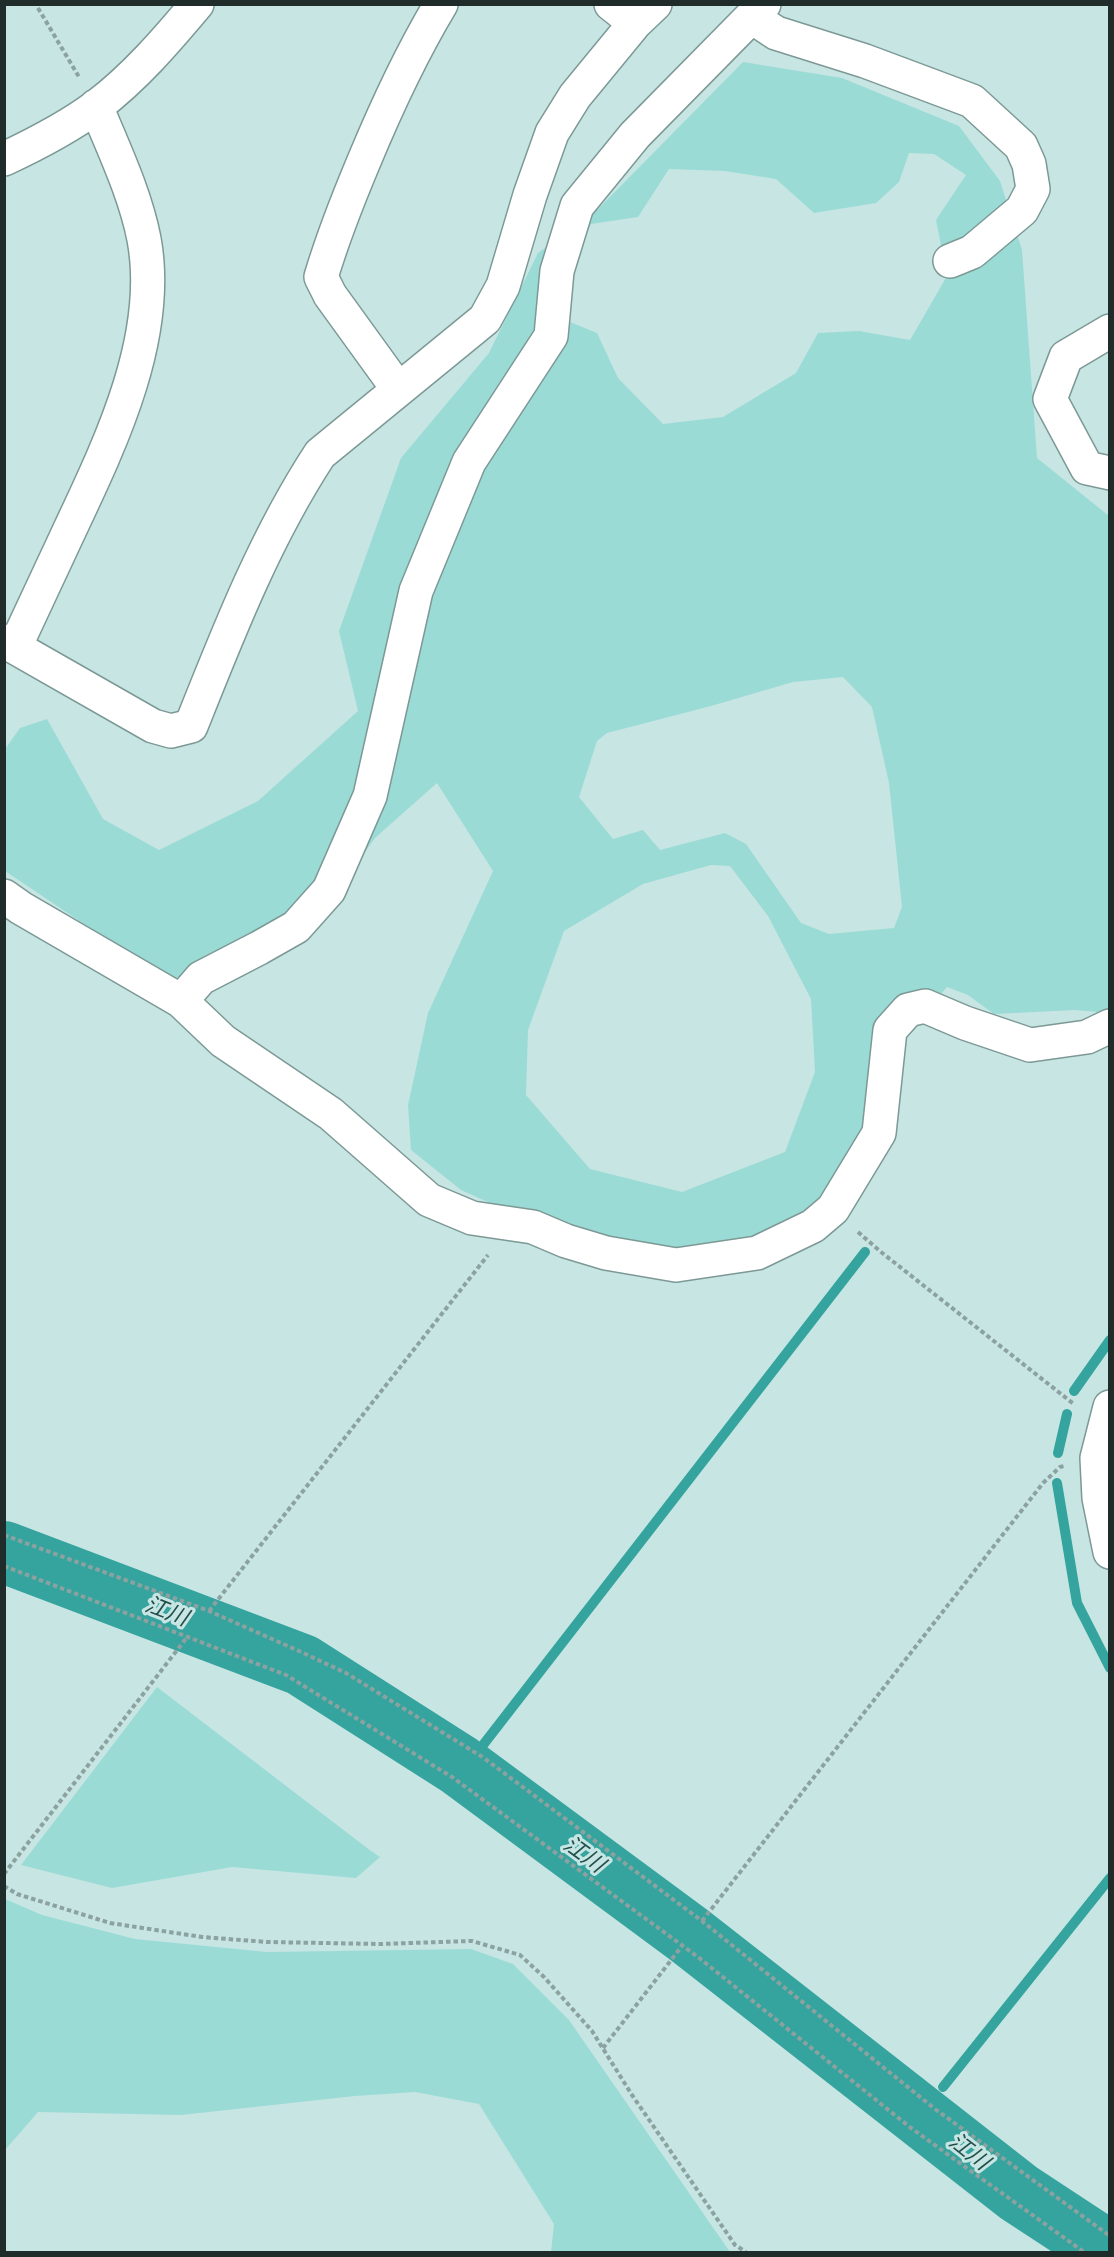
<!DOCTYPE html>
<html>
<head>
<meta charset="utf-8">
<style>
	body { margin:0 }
	#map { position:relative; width:1114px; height:2257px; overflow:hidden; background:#c7e5e3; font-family:Jost,sans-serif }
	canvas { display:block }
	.frame { position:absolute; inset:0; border:6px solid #202c2a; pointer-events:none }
</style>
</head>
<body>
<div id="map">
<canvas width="1114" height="2257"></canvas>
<div class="frame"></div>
</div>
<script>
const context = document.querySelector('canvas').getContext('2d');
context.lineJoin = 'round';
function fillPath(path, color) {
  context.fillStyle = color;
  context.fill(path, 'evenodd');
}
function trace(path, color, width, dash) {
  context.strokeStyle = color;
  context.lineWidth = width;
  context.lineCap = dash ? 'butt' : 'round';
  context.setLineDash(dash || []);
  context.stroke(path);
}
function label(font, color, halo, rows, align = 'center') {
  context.font = font + ' Jost,"Noto Sans JP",sans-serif';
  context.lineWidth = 6;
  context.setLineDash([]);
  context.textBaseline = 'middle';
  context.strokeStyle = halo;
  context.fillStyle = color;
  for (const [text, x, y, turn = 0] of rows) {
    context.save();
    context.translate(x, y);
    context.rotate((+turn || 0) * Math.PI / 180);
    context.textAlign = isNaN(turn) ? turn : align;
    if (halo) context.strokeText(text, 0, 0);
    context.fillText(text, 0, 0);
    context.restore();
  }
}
fillPath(new Path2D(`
	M743,62l99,16 117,48 41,55 22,69 15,208 72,58v497l-34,-3 -81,4 -26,-19 -21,-8 -50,58 -26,85 -41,71 -63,37 -113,16 -95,-20 -98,-44 -50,-40 -3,-45 20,-92 65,-142 -56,-88 -62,55 -72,100 -74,41 -66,-2 -158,-106v-122l15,-21 27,-9 56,100 56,31 99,-49 100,-90 -19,-80 62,-173 88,-105 49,-100 61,-45zM909,153l25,1 32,21 -30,45 11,56 -37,64 -51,-9 -41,2 -22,40 -73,44 -60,7 -45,-46 -21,-45 -32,-13 4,-47 22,-49 47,-7 31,-48 56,2 51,8 38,34 62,-10 23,-21zM843,677l29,30 17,76 13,124 -8,21 -65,6 -28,-11 -55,-79 -21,-11 -65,17 -17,-20 -30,9 -34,-42 18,-56 10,-8 104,-27 82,-24zM711,865l19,1 38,50 43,83 4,73 -30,80 -103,40 -92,-23 -64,-74 2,-65 36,-99 79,-47z
	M157,1687l214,164 9,6 -24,21 -124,-11 -120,21 -91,-23z
	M5,1899l37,16 93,24 132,13 204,-3 42,15 56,56 161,232h-179l3,-28 -75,-120 -64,-12 -60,4 -174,19 -143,-3 -33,38z`), '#9bdbd6');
trace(new Path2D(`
	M1074,1391l36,-51
	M1058,1453l9,-39
	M1057,1483l20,120 33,65
	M483,1745l382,-493
	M464,1769l4,-5
	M943,2087l167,-209
	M920,2116l4,-5`), '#35a49e', 10);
trace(new Path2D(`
	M4,1552l298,113 157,100 230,170 330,258 90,59`), '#35a49e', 62);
const minor = new Path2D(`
	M611,4l24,19
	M752,17l24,16 89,28 107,40 49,45 8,18 4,25 -11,21 -50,42 -22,9
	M4,159c32,-15 65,-32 93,-53 38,-29 69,-65 100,-102
	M1110,331l-44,26 -16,42 37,69 23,5
	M398,389l-68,-94 -9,-18c12,-40 27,-78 43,-116 22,-53 47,-107 77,-157
	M4,641l149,85 18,5 20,-5c37,-93 74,-188 129,-272l165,-135 18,-33 27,-91 22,-62 23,-37 60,-73 20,-19
	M15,647c19,-40 37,-80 56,-120 40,-85 91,-191 73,-288 -9,-46 -30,-89 -48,-133
	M4,896l17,12 160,93 42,40 108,73 98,86 43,18 61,9 33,14 40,12 70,12 81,-12 56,-27 20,-17 46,-76 11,-103 18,-20 17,-4 40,17 65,22 57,-8 23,-11
	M181,1001l20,-23 58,-30 37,-21 33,-37 41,-94 46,-205 53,-129 82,-126 6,-65 20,-65 58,-71 129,-131
	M1110,1407l-13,51 2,40 11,54`);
trace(minor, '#7c9996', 36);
trace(new Path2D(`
	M38,8l41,69
	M858,1232l23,20 194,153
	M4,1535l205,76 90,40 47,22 138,85 218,163 233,188 175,127
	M4,1566l282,109 166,102 246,180 213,171 173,124
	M209,1611l279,-356
	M4,1874l184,-238
	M4,1886l13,8 93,29 92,14 65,5 113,2 92,-3 48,14 24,22 48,54 40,64 103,150 11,7
	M702,1921l341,-438 17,-16 4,-1
	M603,2048l79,-102`), '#8ba2a0', 4, [4.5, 3]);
trace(minor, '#fff', 33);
label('italic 22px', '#204f4c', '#c7e5e3', [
	["江川",166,1613,21],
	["江川",583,1856,36],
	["江川",968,2153,38]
]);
</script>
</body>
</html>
